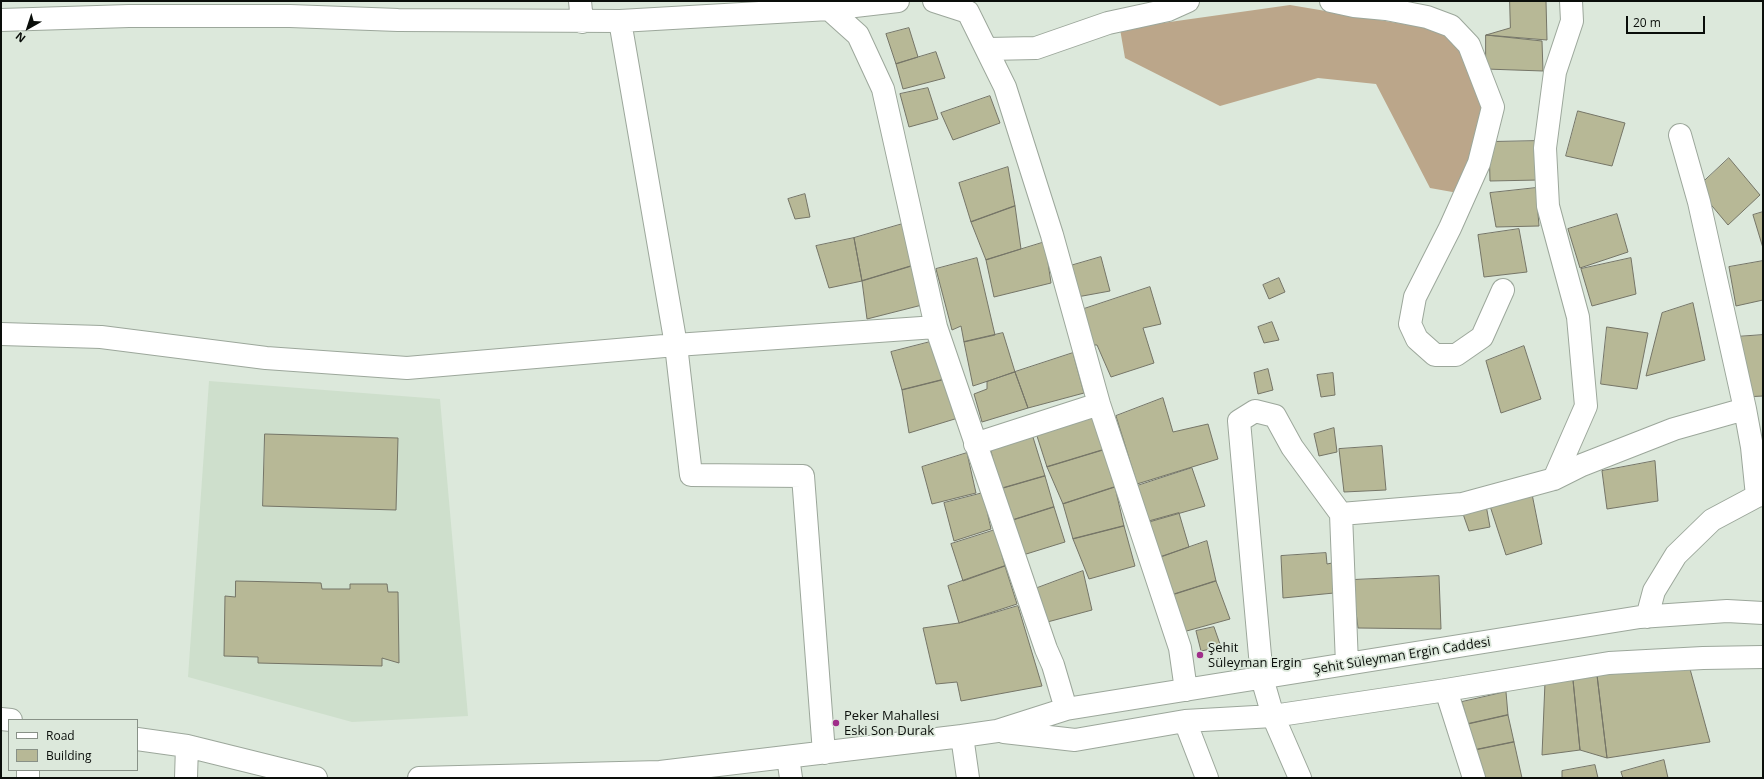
<!DOCTYPE html>
<html>
<head>
<meta charset="utf-8">
<style>
	body { margin:0 }
	#map { position:relative; width:1764px; height:779px; overflow:hidden; background:#dce8db; font-family:"Open Sans",sans-serif }
	canvas { display:block }
	.frame { position:absolute; inset:0; border:2px solid #0a0e0a; pointer-events:none }
	.legend { position:absolute; left:8px; top:719px; width:130px; height:52px; box-sizing:border-box; background:#dce8db; border:1px solid #889187; margin:0; padding:5px 7px; list-style:none; font-size:12px; color:#0a0e0a }
	.legend li { display:flex; align-items:center; gap:8px; height:20px }
	.legend b { width:20px; border:1px solid #889187 }
	.north { position:absolute; left:8px; top:8px; width:40px; height:40px; -webkit-text-stroke:3px #dce8db; paint-order:stroke; rotate:219deg; font-size:11px; font-weight:700; line-height:16px; text-align:center; color:#0a0e0a }
	.north::after { content:''; display:block; margin:auto; width:14px; height:18px; background:#0a0e0a; clip-path:polygon(50% 0,100% 100%,50% 72%,0 100%) }
	.scale { position:absolute; left:1626px; top:16px; width:79px; height:18px; box-sizing:border-box; border:2px solid #0a0e0a; border-top:0; padding-left:5px; font-size:12px; line-height:14px; white-space:nowrap; color:#0a0e0a; -webkit-text-stroke:3px #dce8db; paint-order:stroke }
</style>
</head>
<body>
<div id="map">
<canvas width="1764" height="779"></canvas>
<div class="frame"></div>
<ul class="legend">
<li><b style="height:5px;background:#fff"></b>Road</li>
<li><b style="height:11px;background:#b7b896"></b>Building</li>
</ul>
<div class="north">N</div>
<div class="scale">20 m</div>
</div>
<script>
const context = document.querySelector('canvas').getContext('2d');
context.lineJoin = 'round';
function fillPath(path, color) {
  context.fillStyle = color;
  context.fill(path, 'evenodd');
}
function trace(path, color, width, dash) {
  context.strokeStyle = color;
  context.lineWidth = width;
  context.lineCap = dash ? 'butt' : 'round';
  context.setLineDash(dash || []);
  context.stroke(path);
}
function label(font, color, halo, rows, align = 'center') {
  context.font = font + ' "Open Sans",sans-serif';
  context.lineWidth = 3.5;
  context.setLineDash([]);
  context.textBaseline = 'middle';
  context.strokeStyle = halo;
  context.fillStyle = color;
  for (const [text, x, y, turn = 0] of rows) {
    context.save();
    context.translate(x, y);
    context.rotate((+turn || 0) * Math.PI / 180);
    context.textAlign = isNaN(turn) ? turn : align;
    if (halo) context.strokeText(text, 0, 0);
    context.fillText(text, 0, 0);
    context.restore();
  }
}
fillPath(new Path2D(`
	M209,381l231,18 28,317 -116,6 -164,-45z`), '#cedfcc');
fillPath(new Path2D(`
	M1290,5l161,27 35,76 -28,85 -28,-5 -54,-104 -58,-6 -98,28 -95,-48 -5,-29z`), '#bba68a');
const building = new Path2D(`
	M1510,1h36l1,39 -61,-5 24,-7z
	M909,28l9,29 -22,7 -10,-30z
	M1486,35l56,6 1,30 -57,-2z
	M936,52l9,26 -42,11 -7,-25z
	M928,88l10,31 -29,8 -9,-33z
	M990,96l10,27 -47,17 -12,-27z
	M1578,111l47,12 -13,43 -46,-10z
	M1538,141l1,39 -49,1 -1,-39z
	M1729,158l31,37 -32,30 -31,-37z
	M1008,167l7,39 -44,16 -12,-39z
	M1536,188l3,38 -43,1 -6,-34z
	M805,194l5,23 -15,2 -7,-20z
	M1015,206l6,43 -35,11 -15,-38z
	M1763,212v36l-10,-33z
	M1617,214l11,38 -48,16 -12,-39z
	M906,223l9,42 -53,16 -8,-43z
	M1519,229l8,43 -43,5 -6,-42z
	M854,238l8,43 -33,7 -13,-42z
	M1045,242l6,41 -57,14 -8,-37z
	M1101,257l9,34 -33,6 -7,-31z
	M977,258l18,77 -31,7 -3,-16 -9,4 -16,-61z
	M1631,258l5,36 -44,12 -11,-37z
	M1763,261v39l-27,6 -7,-39z
	M915,265l11,39 -59,15 -5,-38z
	M1279,278l6,14 -16,7 -6,-14z
	M1150,287l11,37 -18,4 11,35 -43,14 -14,-32h-7l-9,-35z
	M1693,303l12,57 -59,16 16,-63z
	M1272,322l7,18 -15,3 -6,-16z
	M1607,327l41,6 -11,56 -36,-5z
	M1003,333l12,39 -42,14 -9,-44z
	M1763,335v61l-19,1 -9,-60z
	M938,340l8,39 -44,11 -11,-38z
	M1524,346l17,53 -40,14 -15,-52z
	M1073,353l11,40 -56,15 -13,-36z
	M1268,369l5,21 -15,4 -4,-21z
	M1015,372l13,36 -46,14 -8,-28 13,-5v-7z
	M1333,373l2,22 -14,2 -4,-22z
	M946,379l12,39 -49,15 -7,-43z
	M1163,398l10,34 35,-8 10,35 -81,25 -21,-68z
	M1092,414l11,36 -56,17 -11,-34z
	M1334,428l3,24 -18,4 -5,-22z
	M265,434l133,4 -2,72 -133,-4z
	M1032,434l13,42 -45,13 -10,-42z
	M1382,446l4,44 -42,2 -5,-43z
	M1103,450l12,37 -52,17 -16,-37z
	M967,453l9,40 -44,11 -10,-37z
	M1655,461l3,40 -51,8 -5,-38z
	M1192,468l13,38 -56,16 -12,-36z
	M1045,476l9,31 -44,14 -10,-32z
	M1115,487l9,39 -51,13 -10,-35z
	M983,493l8,36 -37,12 -10,-38z
	M1532,494l10,50 -36,11 -16,-49z
	M1486,505l4,22 -21,4 -7,-20z
	M1054,507l11,35 -42,13 -13,-34z
	M1179,513l10,34 -34,12 -12,-36z
	M1124,526l11,40 -46,13 -16,-40z
	M995,530l10,36 -42,15 -12,-37z
	M1207,541l9,40 -44,14 -17,-36z
	M1326,553l1,11 5,-1 2,30 -51,5 -2,-42z
	M1005,566l12,38 -58,19 -11,-37z
	M1083,571l9,39 -52,14 -8,-34z
	M1439,576l2,53 -83,-1 -6,-48z
	M236,581l85,2 1,6h28v-5h37l1,8h10l1,71 -17,-5v8l-124,-3v-6l-34,-1 1,-60 10,1z
	M1216,581l14,38 -47,13 -11,-37z
	M1018,606l24,80 -81,15 -4,-19 -21,2 -13,-56 36,-5z
	M1214,627l7,20 -20,4 -5,-20z
	M1690,669l20,73 -103,16 -10,-83z
	M1597,675l10,83 -27,-8 -7,-70z
	M1573,680l7,70 -38,5 3,-73z
	M1506,692l2,23 -40,9 -6,-22z
	M1508,715l6,27 -39,8 -7,-26z
	M1514,742l8,36h-38l-9,-28z
	M1664,760l4,18h-45l-2,-6z
	M1595,765l3,13h-36v-7z`);
fillPath(building, '#b7b896');
trace(building, '#757567', 1);
const minor = new Path2D(`
	M580,1l2,21
	M934,1l34,11 37,75 47,148 47,169 81,244 6,42
	M1331,1l23,5 32,3 41,8 24,9 18,19 24,62 -14,56 -29,65 -35,69 -5,27 7,15 18,16h21l26,-18 21,-47
	M829,9l29,26 25,54 53,238
	M1,20l128,-4h161l108,4 222,1 209,-12 69,-8
	M620,21l56,324 15,130 112,1 21,277
	M988,49l48,-1 72,-25 60,-13 20,-9
	M1680,135l19,67 46,207 7,38 5,49
	M1,334l100,3 165,21 141,10 269,-23 260,-18 110,322 7,16 13,44
	M975,444l124,-40
	M1554,479l32,-73 -8,-89 -30,-111 -3,-58 10,-76 17,-51 -1,-20
	M1341,514l6,150
	M1647,617l7,-26 22,-36 36,-35 45,-24 6,-1
	M1446,690l28,88
	M1,719l10,1
	M1185,721l22,57
	M1004,732l71,8 110,-19 88,-5 173,-26 163,-27 94,-5 60,-1
	M962,736l6,42
	M137,739l50,7 129,32
	M788,757l3,21
	M28,778v-8
	M186,778l1,-32
	M419,778l241,-6 302,-36 35,-5 69,-22 574,-92 87,-6 36,2
	M1300,778l-27,-62 -11,-38 -23,-257 16,-10 20,5 17,31 49,67 121,-10 92,-25 28,-14 92,-36 71,-20`);
trace(minor, '#9ca79b', 24);
trace(minor, '#fff', 22);
for (const [x, y, r, color] of [
	[1200,655,4,"#a02e8a"],
	[836,723,4,"#a02e8a"]
]) {
  const dot = new Path2D();
  dot.arc(x, y, r, 0, 2 * Math.PI);
  context.fillStyle = color;
  context.fill(dot);
  trace(dot, '#dce8db', 1.5);
}
label('13px', '#0a0e0a', '#dce8db', [
	["Şehit",1208,648],
	["Süleyman Ergin",1208,663],
	["Peker Mahallesi",844,716],
	["Eski Son Durak",844,731]
], 'left');
label('13px', '#0a0e0a', '#dce8db', [
	["Şehit Süleyman Ergin Caddesi",1402,656,-9]
]);
</script>
</body>
</html>
